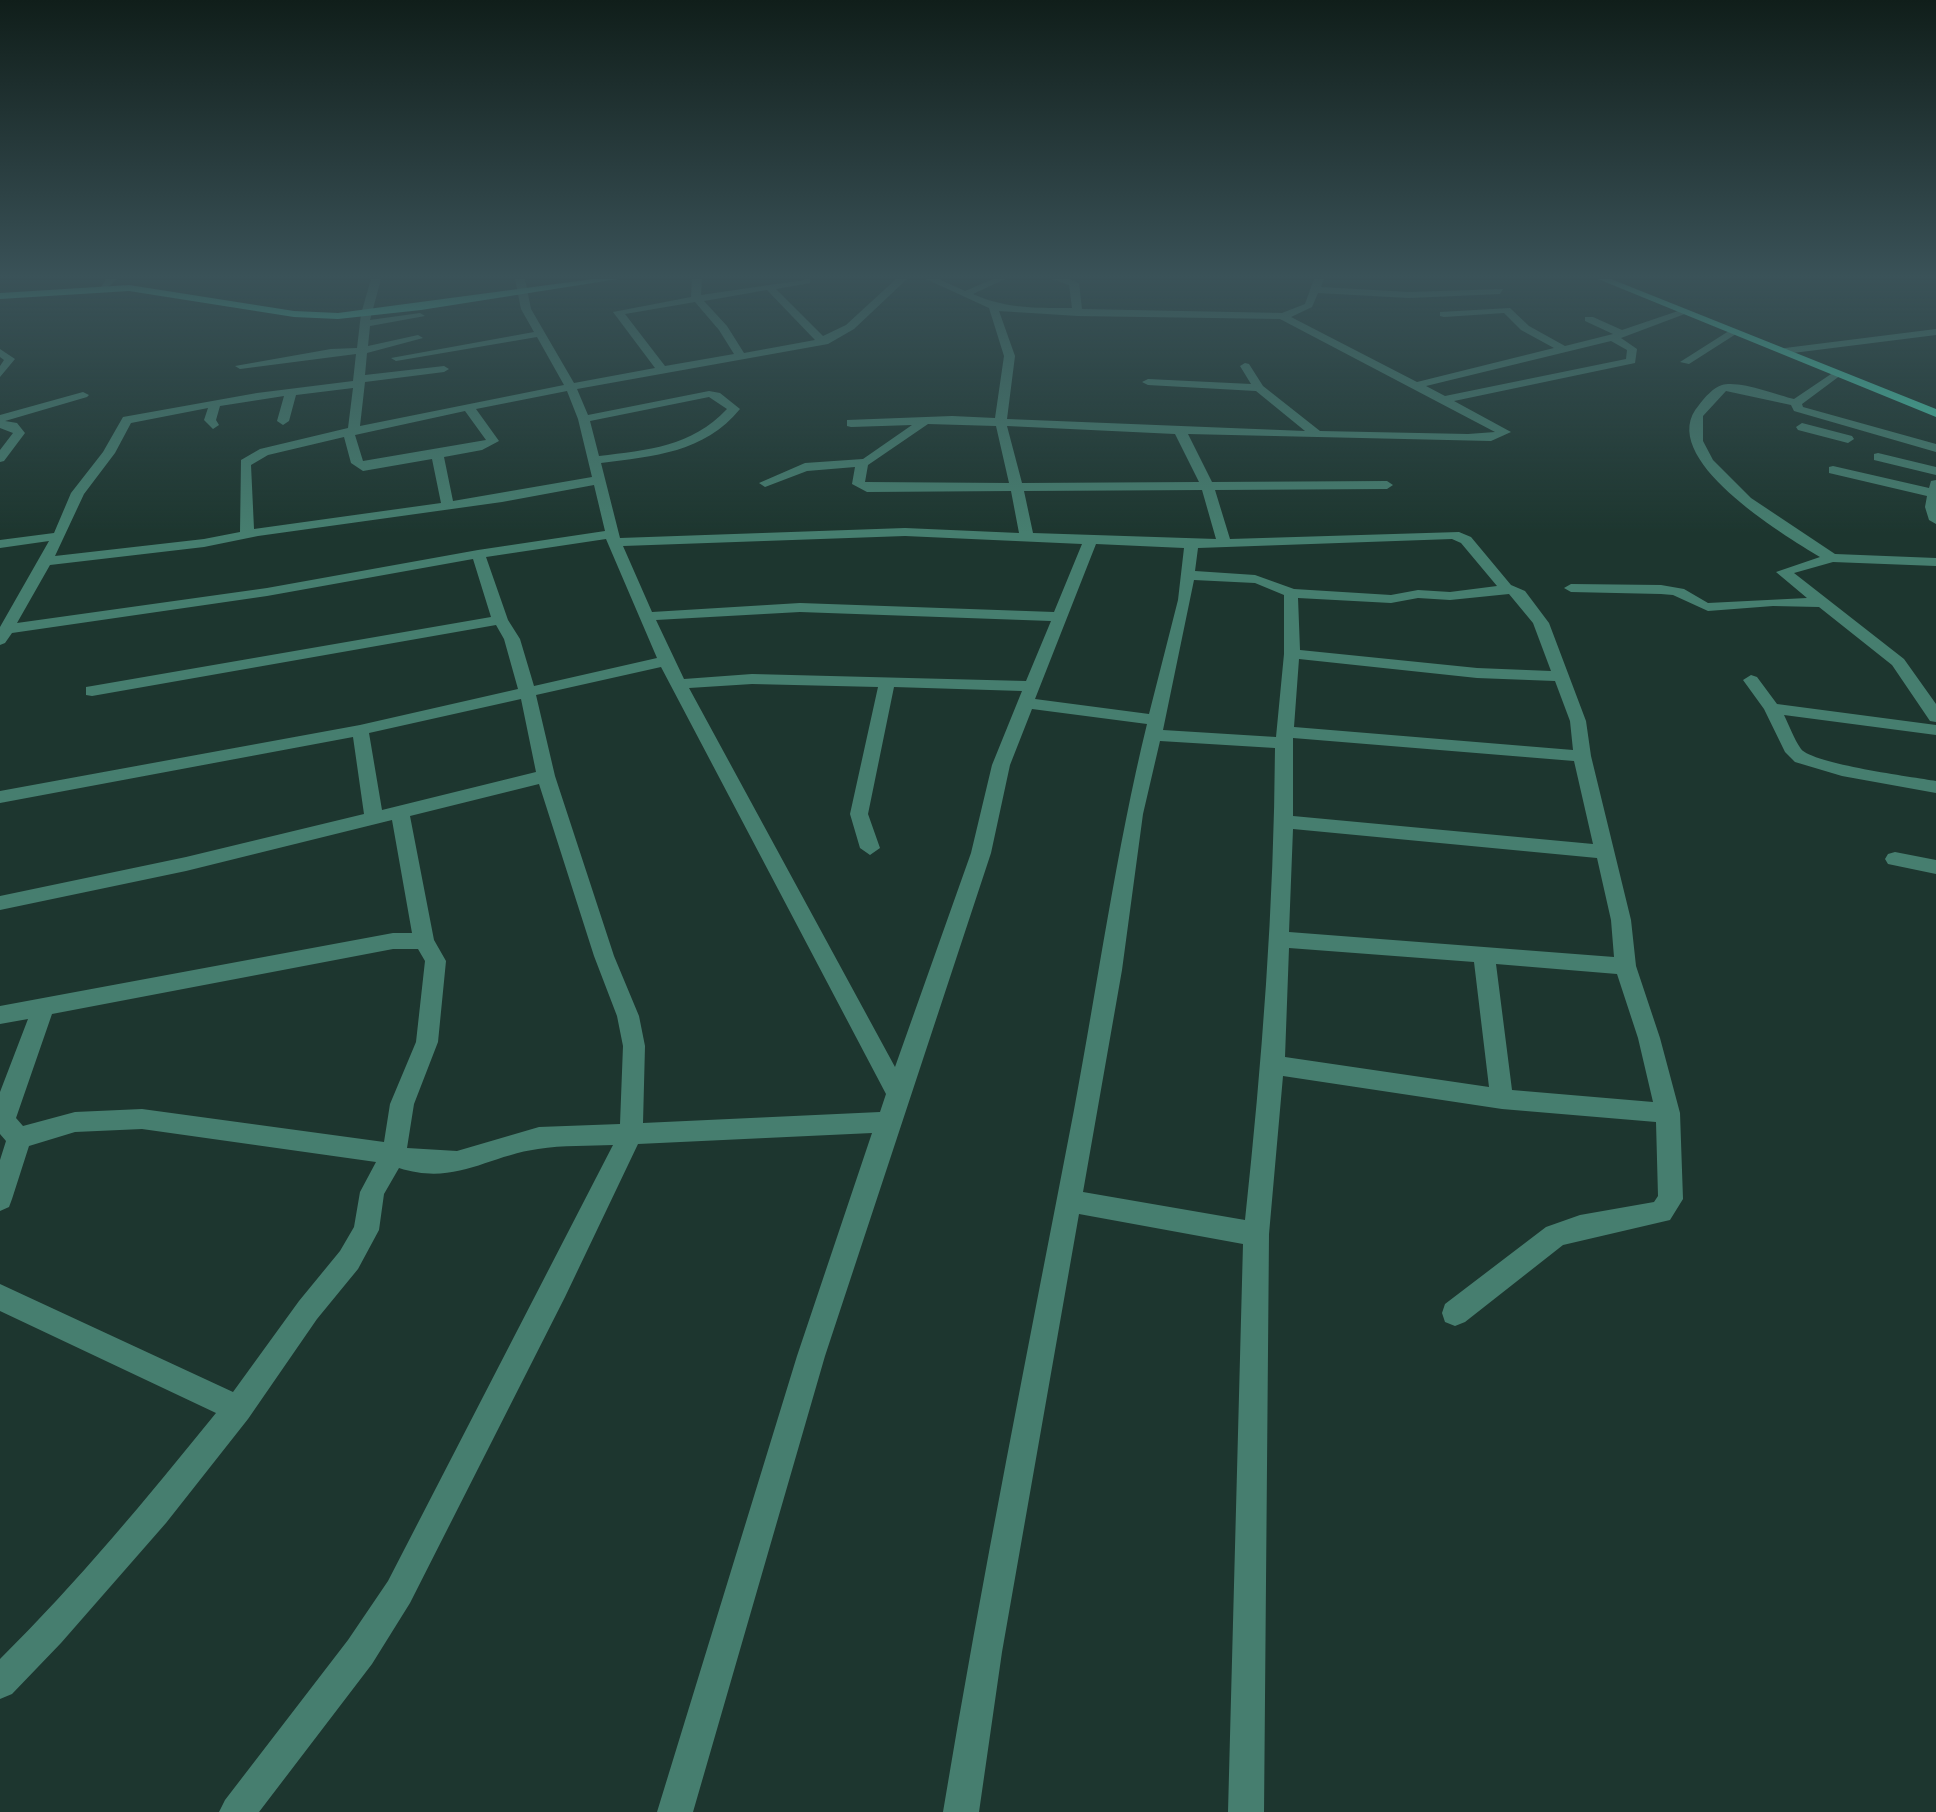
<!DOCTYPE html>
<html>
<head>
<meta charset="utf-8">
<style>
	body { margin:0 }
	canvas { display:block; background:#1d362f }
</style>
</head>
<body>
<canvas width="1936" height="1812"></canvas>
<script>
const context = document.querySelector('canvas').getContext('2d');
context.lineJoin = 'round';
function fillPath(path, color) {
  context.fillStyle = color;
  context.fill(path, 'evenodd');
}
fillPath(new Path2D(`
	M106,279h11l-11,10h-6z
	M371,279h10l-11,41 50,-7 5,3 -55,10 -2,20 50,-11 5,3 -56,15 -2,22 79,-9 5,3 -5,3 -79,10 -5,44 204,-41 -27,-48 -141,24 -5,-3 143,-26 -13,-23 -6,-30h10l6,30 43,74 81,-15 -42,-56 78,-15 1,-18h10l-1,16 109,-16v4l-34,6 47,47 23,-11 50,-46h11l-53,50 -26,15 -251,45 11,26 121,-24 11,2 20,16c-36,44 -86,47 -139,54l19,75 285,-10 114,5 -8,-42 -144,1 -15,-8 3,-17 -48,4 -42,16 -6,-4 46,-20 58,-4 49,-34 -61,2 -4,-1v-6l105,-4 43,2 9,-62 -15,-48 -63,-29h13l26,12 28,-12h12l-32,15c33,15 64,14 99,14l-3,-23 -17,-6h17l10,4 3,26 200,4 23,-9 9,-25h10l-3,8 88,5 94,-3 -3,5 -91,4 -91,-5 -6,14 -21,10 126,65 137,-34 -33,-18 -17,-17 -60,4 -4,-1v-4l70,-4 19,18 36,20 48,-12 -28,-13v-4h8l29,13 59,-20 9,2 -69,26 16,11 -2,14 -181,38 57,31 -20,9 -303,-7 24,48 175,-1 6,4 -6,4 -172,1 15,49 229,-7 12,5 40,48 14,6 24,32 37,98 5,35 40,164 5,46 24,72 20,75 3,86 -13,21 -107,25 -98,77 -10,4 -10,-4 -3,-9 3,-9 101,-77 34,-12 74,-13 4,-6 -2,-74 -154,-13 -219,-33 -14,158 -5,578h-36l15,-568 -164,-30 -77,438 -23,160h-36c39,-235 86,-468 131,-702 24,-128 42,-259 73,-386l-115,-15 -22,56 -19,88 -166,503 -132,456h-36l140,-456 75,-223 -234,11 -73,153 -155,306 -38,61 -113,148h-40l6,-12 123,-160 40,-59 225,-436c-24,1 -50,0 -75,4 -51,7 -83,37 -139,19l-15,26 -5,36 -21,39 -41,50 -69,100 -82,104 -105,120 -49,51 -12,5v-40c78,-77 147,-161 216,-246l-216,-102v-27l233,108 66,-91 41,-50 14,-24 6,-35 16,-30 -234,-33 -67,3 -46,14 -17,53 -3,8 -9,4v-51l6,-19 -6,-7v-42l28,-73 -28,5v-18l393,-73h19l-20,-113 -206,51 -186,39v-14l186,-39 178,-43 -11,-77 -353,66v-12l360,-66 158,-36 -14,-50 -8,-14 -404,71 -6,-1v-8l6,-1 399,-69 -18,-58 -206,37 -255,37 -7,10 -5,2v-18l49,-86 -49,7v-8l54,-7 17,-40 32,-41 20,-35 134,-24 96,-12 3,-27 -116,15 -5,-3 96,-17 26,-1 4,-34zM767,290l48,50 -71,13 -17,-27 -23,-25zM695,302l24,28 15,24 -69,12 -40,-52zM999,311l79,5 202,3 215,113 -27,2 -148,-3 -57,-45 -14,-22 -4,-1 -5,3 11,18 -103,-5 -6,3 6,3 108,6 49,40 -298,-12 8,-63zM1611,341l16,9 -1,9 -181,37 -19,-10zM353,388l-5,40 -88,21 -19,11 -1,72 -36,7 -149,17 29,-62 31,-41 16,-30 77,-15 -4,12 9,9 6,-4 -3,-5 4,-14 64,-10 -7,25 6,4 6,-4 7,-26zM567,391l11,28 14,58 -139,24 -9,-44 38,-7 17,-9 -23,-32zM709,397l18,12c-36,38 -79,41 -128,47l-9,-35zM465,411l21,29 -123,21 -8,-26zM928,424l68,2 13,57 -144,-1 3,-17zM1007,426l168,8 24,48 -177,1zM344,437l7,26 12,8 69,-12 9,44 -187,26 -3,-64 17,-10zM594,485l11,46 -127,19 -211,38 -250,35 33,-58 154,-18 54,-11 244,-34zM1202,490l14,49 -183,-6 -9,-42zM905,536l177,8 -28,68 -254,-9 -148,9 -29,-66zM606,539l51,119 -123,28 -14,-47 -12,-19 -22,-63zM1452,539l9,4 36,43 -47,6 -32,-2 -27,5 -97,-6 -39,-14 -60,-4 3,-23zM1096,544l88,4 -6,52 -29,114 -114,-15zM1194,580l61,3 29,12v59l-8,83 -113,-7zM1509,594l24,29 18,48 -74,-3 -177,-18 -2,-52 93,5 27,-5 32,2zM800,612l251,9 -25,60 -274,-7 -68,5 -28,-59zM1299,659l178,19 78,3 15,40 3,29 -279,-23zM661,667l225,427 -6,18 -237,11 2,-77 -6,-30 -25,-60 -59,-180 -19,-81zM752,684l126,3 -28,127 10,34 10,7 10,-7 -12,-34 26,-127 128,4 -30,74 -21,88 -76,214 -206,-379zM521,699l15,73 -154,38 -13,-77zM1293,738l281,23 19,83 -300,-28zM1160,741l115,7c-1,158 -13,315 -30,472l-162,-28 39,-222 21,-156zM539,784l55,172 23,60 6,30 -3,78 -81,3 -82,24 -50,-3 7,-44 24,-62 8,-81 -12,-21 -24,-124zM1293,829l304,29 14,62 3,37 -325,-25zM1289,948l185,14 15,125 -204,-30zM393,949h25l7,12 -9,81 -26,62 -6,38 -242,-33 -67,3 -52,14 -7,-8 36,-104zM1496,964l121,10 21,64 15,64 -141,-12z
	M1732,329l4,1v4l-47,30 -9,-2z
	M1936,329v6l-151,19 -5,-3 5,-3z
	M0,349l15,10 -15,18v-11l4,-6 -4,-3z
	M1837,370l5,3 -1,2 -39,29 1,3 133,37v8l-142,-41 -3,-6 -65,-14 -23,25v25l10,19 38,38 84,56 101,4v8l-103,-4 -39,11 110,86 32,45v18l-6,-1 -38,-56 -73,-58 -46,-1 -65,5 -35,-16 -12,-1 -90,-2 -7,-4 7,-4 90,1 23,4 24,14 99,-5 -31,-26 44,-15c-36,-22 -167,-100 -121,-152 5,-7 15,-18 23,-20 17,-5 55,10 72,14z
	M83,392l6,3 -2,2 -82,24 12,2 8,10 -21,28 -4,1v-12l13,-17 -13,-5v-13z
	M1802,423l50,13 2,3 -6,4 -50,-13 -2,-3z
	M1878,453l58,14v8l-62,-15v-6z
	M1833,466l96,22 2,-7 5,-1v44l-7,-4 -4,-13 2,-11 -98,-23v-6z
	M1751,675l6,2 20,27 159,21v10l-152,-20c5,10 10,24 17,34 12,15 112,28 135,32v12l-94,-17 -47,-14 -10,-10 -21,-43 -21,-29z
	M1895,852l41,8v14l-48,-10 -3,-5 3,-5z`), '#467e6f');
fillPath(new Path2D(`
	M593,279h25l-197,31 -83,9 -44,-2 -165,-26 -129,8v-6l129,-8 165,26 44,2z
	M1598,279h13l325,130v8z`), '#4acbad');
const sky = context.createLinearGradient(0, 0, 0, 533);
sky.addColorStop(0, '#101e1a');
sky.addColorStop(0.52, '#3a5258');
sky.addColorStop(1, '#3a525800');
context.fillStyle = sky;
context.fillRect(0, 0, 1936, 533);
</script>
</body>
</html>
